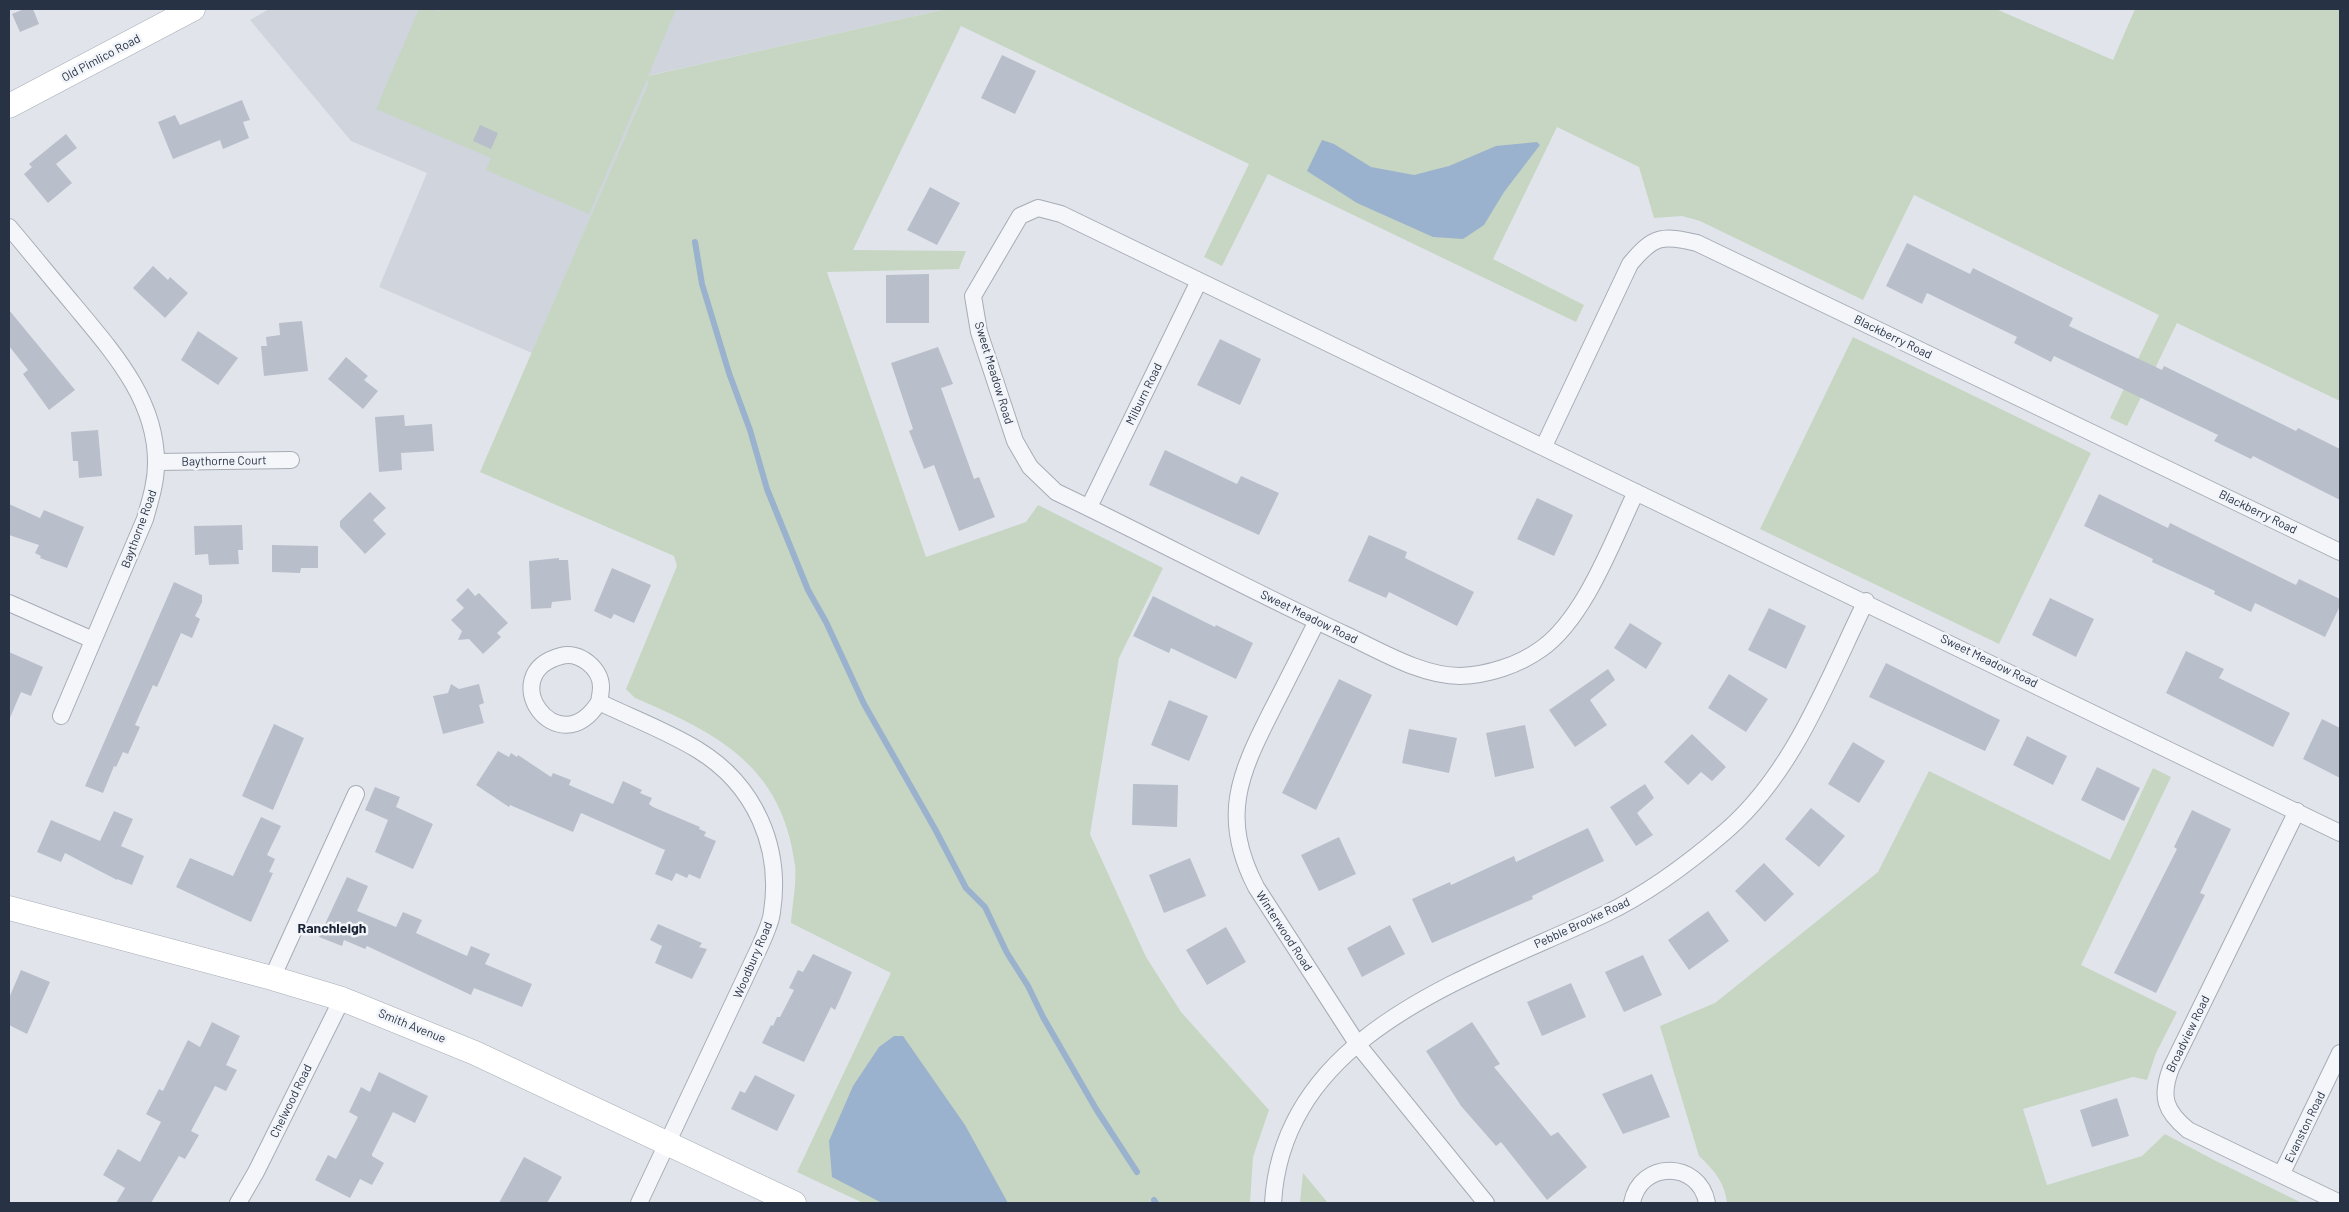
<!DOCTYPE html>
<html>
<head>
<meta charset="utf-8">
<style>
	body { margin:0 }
	#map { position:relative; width:2349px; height:1212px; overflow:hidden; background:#e1e5eb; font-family:Barlow,sans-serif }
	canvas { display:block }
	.frame { position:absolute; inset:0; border:10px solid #283245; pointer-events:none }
</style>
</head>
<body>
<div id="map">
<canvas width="2349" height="1212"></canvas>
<div class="frame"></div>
</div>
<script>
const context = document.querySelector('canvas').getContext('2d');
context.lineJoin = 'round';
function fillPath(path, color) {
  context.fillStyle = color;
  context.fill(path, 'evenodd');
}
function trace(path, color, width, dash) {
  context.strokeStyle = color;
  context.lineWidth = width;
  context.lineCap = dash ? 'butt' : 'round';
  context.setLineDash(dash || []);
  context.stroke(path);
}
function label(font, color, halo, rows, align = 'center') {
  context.font = font + ' Barlow,sans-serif';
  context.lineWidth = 5;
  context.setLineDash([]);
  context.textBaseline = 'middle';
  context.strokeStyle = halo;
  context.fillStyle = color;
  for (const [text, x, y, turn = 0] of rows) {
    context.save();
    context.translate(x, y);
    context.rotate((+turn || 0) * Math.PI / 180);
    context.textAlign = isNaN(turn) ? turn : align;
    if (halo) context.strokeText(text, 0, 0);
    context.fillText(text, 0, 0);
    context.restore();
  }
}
fillPath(new Path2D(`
	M269,9h677l-299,67 1,8 -116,269 -153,-66 48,-114 -76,-32 -101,-121z`), '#cfd4dd');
fillPath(new Path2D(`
	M419,9h13l7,3 1,-3h236l-28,67 298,-67h1050l117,51 22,-51h205v392l-163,-78 -50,103 -17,-8 49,-103 -245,-120 -51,105 -163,-79 -18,-5 -28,2 -15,-51 -82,-40 -64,132 91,46 -8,17 -308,-148 -46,92 -18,-9 45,-93 -288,-138 -108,224 113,1 -7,18 -132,3 99,285 100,-35 12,-17 125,63 -44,90 -29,176 56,123 35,55 88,98 -16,47 -3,46h-387l-66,-31 94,-199 -100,-50c1,-18 6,-40 4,-58 -13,-99 -76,-131 -160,-167l-9,-9 51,-123 -3,-10 -194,-84 168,-388 -1,-5 -58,135 -103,-44 5,-12 -115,-49z
	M1853,337l238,116 -92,191 -239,-115z
	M2153,768l18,9 -90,188 96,47 -21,41 -9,27 -14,-3 -110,32 24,76 95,-29 23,-22 49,26 88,43h-575c-2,-20 -13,-33 -28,-47l-39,-130 55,-23 163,-131 51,-101 181,89z
	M1303,1173l25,30h-28z`), '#c6d6c2');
fillPath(new Path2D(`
	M1322,140l12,4 37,23 43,8 35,-9 47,-20 41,-4 3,3 -36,47 -20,33 -21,14 -30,-2 -76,-34 -50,-32z
	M894,1036h9l62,89 43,78h-126l-50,-26 -3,-36 24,-55 26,-39z`), '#9ab2ce');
trace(new Path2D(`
	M695,242l7,42 27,89 21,57 17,59 41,101 18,32 38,82 71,125 31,59 19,19 22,46 21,33 15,31 53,92 41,63
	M1154,1200l2,3`), '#9ab2ce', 6);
fillPath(new Path2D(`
	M24,9h9l6,15 -19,8 -8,-18z
	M1002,55l34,16 -21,43 -34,-16z
	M242,100l8,20 -7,2 6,16 -26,11 -3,-9 -47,19 -15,-37 17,-7 5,10z
	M480,125l18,8 -7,16 -18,-8z
	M66,134l11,14 -21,16 16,19 -24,20 -24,-29 8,-7 -3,-3z
	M930,187l30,16 -23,42 -30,-15z
	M1907,243l63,31 3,-6 100,50 -4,8 93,44 2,-4 132,65 2,-3 42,21v51l-87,-44 -2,3 -37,-18 4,-6 -164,-79 -3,6 -37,-19 3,-6 -90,-44 -5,11 -36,-18z
	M153,266l15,14 2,-3 18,16 -23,25 -32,-30z
	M929,274v49h-43v-48z
	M9,310l66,80 -26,20 -26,-36 5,-4 -19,-24z
	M302,321l6,50 -44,5 -3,-30h6l-1,-9 14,-2 -1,-12z
	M198,331l40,27 -20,27 -37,-25z
	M1220,339l41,20 -21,46 -43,-20z
	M938,347l15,37 -12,4 33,91 5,-2 16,40 -36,14 -25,-66 -10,4 -15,-38 4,-2 -22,-66z
	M346,357l22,19 -4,4 14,11 -15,18 -35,-30z
	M404,415l1,11 27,-2 2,27 -33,2 1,17 -23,2 -4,-55z
	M98,430l4,46 -23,2 -1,-17h-5l-2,-29z
	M1165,450l72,34 4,-8 38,17 -20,42 -110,-50z
	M370,492l16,16 -13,12 13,14 -21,20 -25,-27v-6z
	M2099,494l69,34 2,-5 126,62 3,-6 41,20v7l-15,31 -70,-34 -4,9 -37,-18 1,-3 -63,-29 1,-3 -69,-33z
	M1537,498l36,17 -19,41 -37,-17z
	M9,504l31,14 4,-8 40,17 -17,41 -27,-10 1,-2 -6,-3 4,-8 -30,-10z
	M242,525l1,25h-5l1,14 -30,1 -1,-11 -13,1 -1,-29z
	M1369,535l38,17 -2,6 69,34 -17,34 -68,-34 -3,6 -38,-17z
	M272,545l46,1v22h-17l-1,5 -28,-1z
	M559,558v2h9l3,40 -19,2 -1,6 -20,1 -2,-48z
	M612,568l39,17 -17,38 -20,-9 -3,5 -17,-8z
	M174,582l28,13v7l-7,14 5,3 -8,19 -11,-5 -24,54 -4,-2 -18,40 5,2 -12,27 -5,-2 -7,15 -2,-1 -11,27 -18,-7z
	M468,588l7,8 4,-3 29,30 -11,10 4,4 -18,17 -14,-15 -11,1 4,-9 -11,-11 13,-12 -8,-8z
	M1153,596l62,31 1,-2 37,18 -17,36 -65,-31 -2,5 -36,-17z
	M2050,598l44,21 -18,38 -44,-22z
	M1769,608l37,18 -20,43 -38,-19z
	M1630,623l32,20 -16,26 -32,-21z
	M2186,651l38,18 -5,9 71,35 -17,34 -107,-54z
	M9,652l34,15 -12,29 -10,-4 -12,28z
	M1886,663l114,57 -15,31 -116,-54z
	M1608,669l7,11 -25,20 17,25 -32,22 -26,-37z
	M1729,674l39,25 -22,33 -38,-24z
	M1339,679l33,16 -56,115 -34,-17z
	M451,684l8,5 20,-5 5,19 -5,2 5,18 -41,11 -10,-38 15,-3z
	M1169,700l39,16 -19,45 -38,-16z
	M2322,719l18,9v50l-37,-19z
	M274,724l30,14 -31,72 -31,-14z
	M1525,725l9,43 -39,9 -9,-44z
	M1409,729l48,9 -8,35 -47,-10z
	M1692,734l34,33 -14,14 -11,-9 -13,13 -24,-23z
	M2027,736l40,20 -14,29 -40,-20z
	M1853,742l32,19 -26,42 -31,-19z
	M498,751l11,6 2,-4 6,4 1,-2 33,22 2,-4 18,7 -2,5 44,19 10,-23 19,9 -2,3 12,5 -3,6 4,3 47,20 -1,2 7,3 -2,4 12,5 -16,38 -11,-5 -2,4 -11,-5 -4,8 -17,-7 10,-24 -84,-37 -8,19 -63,-27 -1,2 -33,-22z
	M2097,767l43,21 -16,33 -43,-21z
	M1133,784l45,1 -1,42 -45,-2z
	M1645,784l9,14 -17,15 16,22 -17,11 -26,-39z
	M375,787l25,10 -4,10 37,17 -20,45 -38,-17 13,-32 -23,-10z
	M1811,808l34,28 -26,31 -34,-28z
	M2192,810l39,19 -31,64 5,2 -49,98 -42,-20 63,-124 -3,-2z
	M114,811l19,8 -12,27 23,10 -12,29 -15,-6v1l-52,-27 -4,9 -24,-10 14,-32 49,21z
	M261,817l20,9 -14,29 8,4 -6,13 4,1 -22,49 -75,-35 14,-29 43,18z
	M1588,828l16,33 -72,35 1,3 -101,44 -20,-44 38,-17 1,3 63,-29 2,6z
	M1339,837l17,37 -37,17 -18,-36z
	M1190,858l16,38 -42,17 -15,-38z
	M1764,863l30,31 -29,28 -30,-31z
	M347,877l21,9 -11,25 39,16 7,-15 19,8 -6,13 51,23 4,-10 19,8 -5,10 47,20 -10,23 -48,-19 -3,7 -104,-49 -2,3 -21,-9 -2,6 -23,-9z
	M1708,911l21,30 -40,29 -21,-30z
	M658,924l44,19 -3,4 8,2 -15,30 -37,-16 7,-17 -12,-6z
	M1390,925l15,29 -43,23 -15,-29z
	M1226,927l20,35 -39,23 -21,-35z
	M813,954l39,18 -17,38 -4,-3 -27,55 -42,-19 9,-18 2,1 4,-9h3l14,-27 -5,-2 9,-18 5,2z
	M1643,955l19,40 -38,17 -19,-40z
	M21,970l29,12 -23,52 -18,-9v-27z
	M1571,983l15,34 -44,19 -15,-34z
	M212,1022l28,14 -14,29 11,5 -11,21 -11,-5 -24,45 8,4 -14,24 -6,-3 -28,47h-35l9,-15 -22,-13 15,-26 22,13 21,-40 -15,-8 13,-25 4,2 25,-51 12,7z
	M1472,1022l28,42 -6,3 57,69 7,-4 29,35 -40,33 -46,-58 -5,4 -35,-40 -35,-55z
	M379,1072l49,24 -13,27 -22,-11 -21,42v2l12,7 -12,22 -12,-6 -10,19 -35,-18 13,-25 8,4 22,-42 -9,-5 12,-25 9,5z
	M1652,1074l18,43 -47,17 -21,-40z
	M755,1075l40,20 -18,36 -46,-22 9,-18 5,2z
	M2117,1098l12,38 -37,11 -12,-37z
	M524,1157l38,20 -15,26h-48z`), '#b8beca');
const street = new Path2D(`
	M9,227c22,26 43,52 65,78 38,46 83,95 82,159 0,19 -6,37 -11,55l-84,197
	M1544,446l86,-182c24,-29 32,-29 67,-21l643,309
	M157,462l134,-2
	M1636,492c-23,48 -51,126 -95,157 -22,16 -53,26 -81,27 -39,0 -81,-26 -116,-42 -97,-45 -191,-96 -288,-142l-26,-25 -15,-26 -36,-109 -6,-36 47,-80 18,-8 23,6 1279,619
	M1089,507l110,-226
	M9,603l84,37
	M1317,621c-15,30 -30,60 -45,89 -33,65 -52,107 -16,177l102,158 128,158
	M599,702c1,-5 2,-10 2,-15 0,-19 -22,-36 -40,-31 -68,18 -3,111 38,46 33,16 68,29 99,48 57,35 84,97 74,162 -1,11 -7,22 -11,32l-122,259
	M2297,811l-126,257c-11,29 -6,43 17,62l152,73
	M272,978l84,-184
	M2282,1173l58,-120
	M238,1203l18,-31 86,-173
	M1273,1203c10,-172 202,-227 332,-289 44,-21 84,-51 121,-83 68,-59 101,-150 140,-230
	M1632,1203c8,-43 67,-43 75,0`);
const secondary = new Path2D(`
	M9,106l184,-97
	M9,908l263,70 70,21 133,54 319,150`);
trace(street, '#a6acb6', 18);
trace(secondary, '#a6acb6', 25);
trace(street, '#f5f6f9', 16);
trace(secondary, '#fff', 24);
label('12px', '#283245', '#f1f4f8', [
	["Old Pimlico Road",101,58,-28],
	["Blackberry Road",1893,337,26],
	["Sweet Meadow Road",994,373,73],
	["Milburn Road",1144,394,-64],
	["Baythorne Court",224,461,-1],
	["Blackberry Road",2258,512,26],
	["Baythorne Road",139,529,-70],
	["Sweet Meadow Road",1309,617,26],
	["Sweet Meadow Road",1989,661,26],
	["Pebble Brooke Road",1582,923,-25],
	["Winterwood Road",1284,931,57],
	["Woodbury Road",753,960,-67],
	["Smith Avenue",412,1026,22],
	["Broadview Road",2188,1034,-64],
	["Chelwood Road",291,1101,-64],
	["Evanston Road",2305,1127,-64]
]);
label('bold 14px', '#1a2335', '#f1f4f8', [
	["Ranchleigh",332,928]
]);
</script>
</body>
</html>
